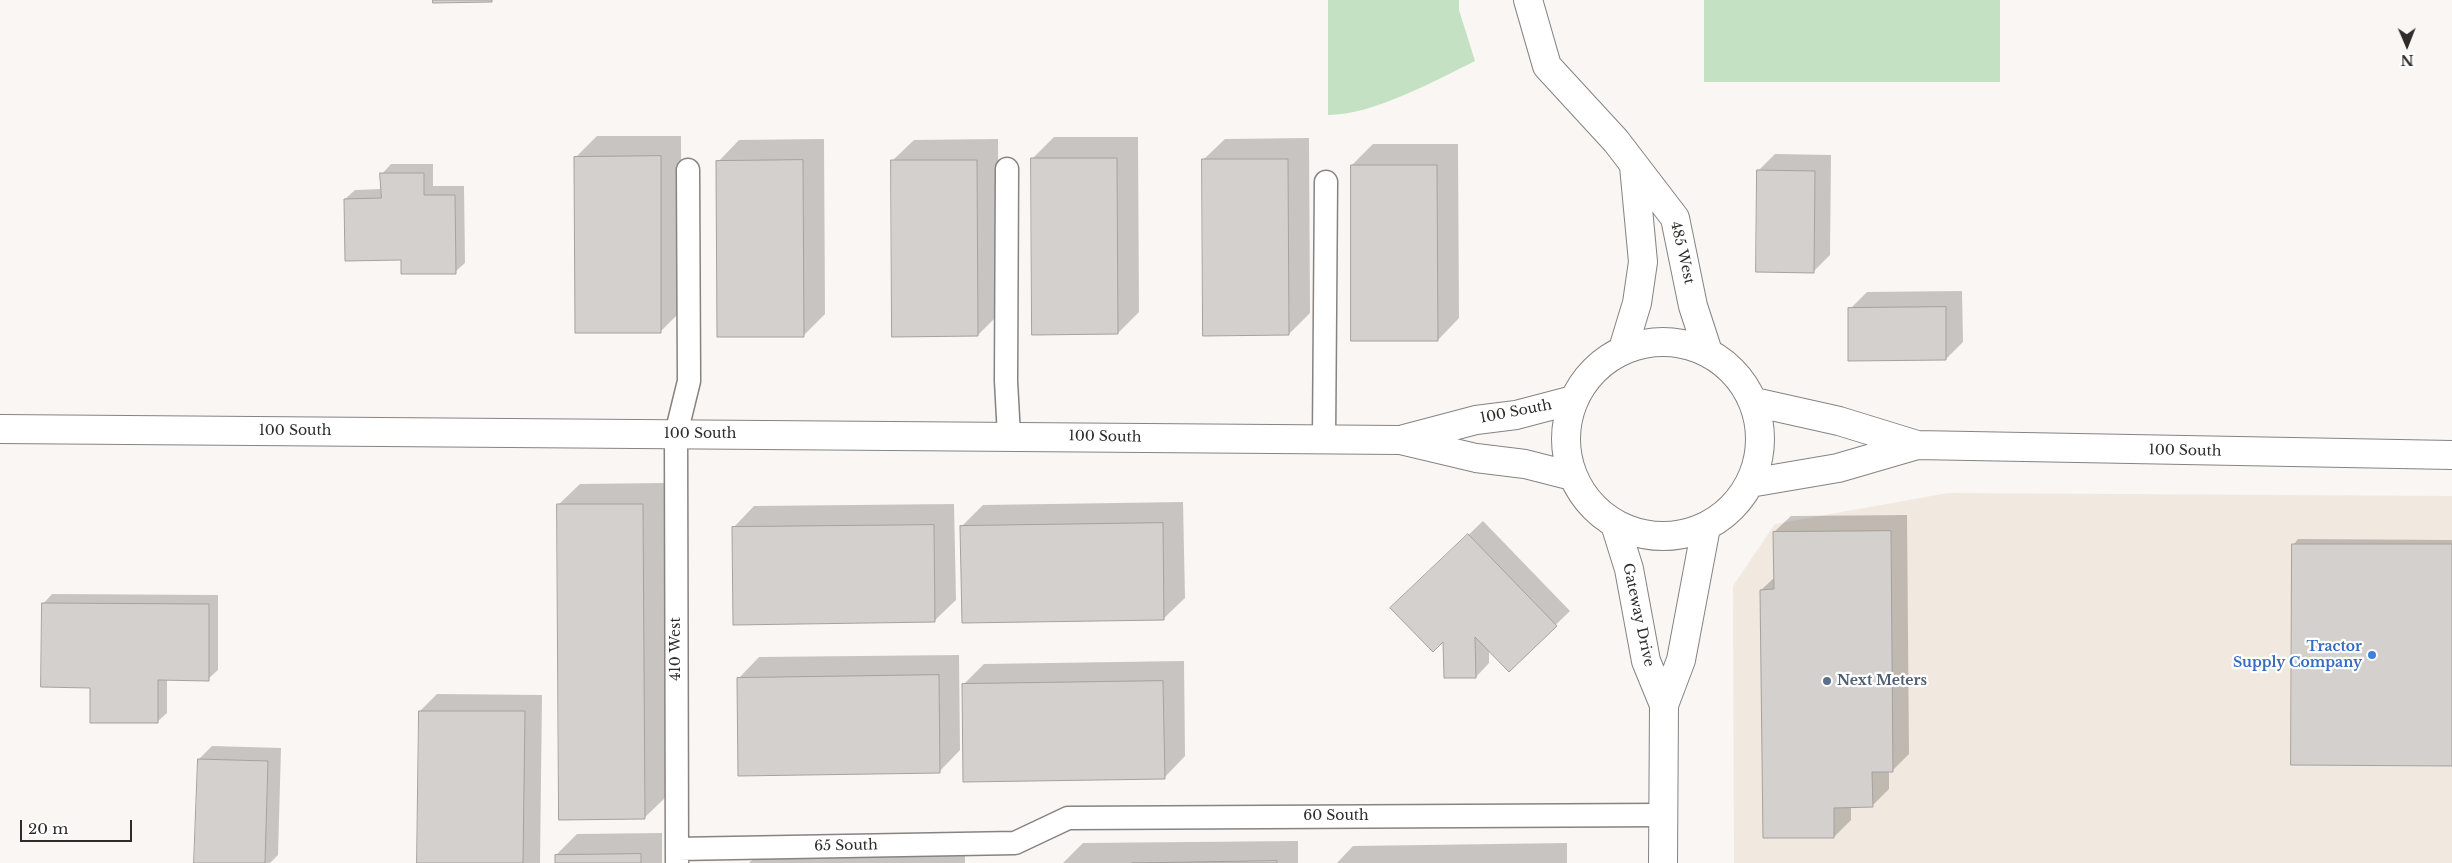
<!DOCTYPE html>
<html>
<head>
<meta charset="utf-8">
<style>
	body { margin:0 }
	#map { position:relative; width:2452px; height:863px; overflow:hidden; background:#f9f6f3; font-family:"Libre Baskerville",serif }
	canvas { display:block }
	.north { position:absolute; left:2382px; top:20px; width:50px; height:50px; -webkit-text-stroke:4px #fff; paint-order:stroke; rotate:179deg; font-size:14px; font-weight:700; line-height:20px; text-align:center; color:#2d2c2b }
	.north::after { content:''; display:block; margin:auto; width:18px; height:22px; background:#2d2c2b; clip-path:polygon(50% 0,100% 100%,50% 72%,0 100%) }
	.scale { position:absolute; left:20px; top:820px; width:112px; height:22px; box-sizing:border-box; border:2px solid #2d2c2b; border-top:0; padding-left:6px; font-size:15px; line-height:18px; white-space:nowrap; color:#2d2c2b; -webkit-text-stroke:4px #fff; paint-order:stroke }
</style>
</head>
<body>
<div id="map">
<canvas width="2452" height="863"></canvas>
<div class="north">N</div>
<div class="scale">20 m</div>
</div>
<script>
const context = document.querySelector('canvas').getContext('2d');
context.lineJoin = 'round';
function fillPath(path, color) {
  context.fillStyle = color;
  context.fill(path, 'evenodd');
}
function trace(path, color, width, dash) {
  context.strokeStyle = color;
  context.lineWidth = width;
  context.lineCap = dash ? 'butt' : 'round';
  context.setLineDash(dash || []);
  context.stroke(path);
}
function label(font, color, halo, rows, align = 'center') {
  context.font = font + ' "Libre Baskerville",serif';
  context.lineWidth = 4.5;
  context.setLineDash([]);
  context.textBaseline = 'middle';
  context.strokeStyle = halo;
  context.fillStyle = color;
  for (const [text, x, y, turn = 0] of rows) {
    context.save();
    context.translate(x, y);
    context.rotate((+turn || 0) * Math.PI / 180);
    context.textAlign = isNaN(turn) ? turn : align;
    if (halo) context.strokeText(text, 0, 0);
    context.fillText(text, 0, 0);
    context.restore();
  }
}
fillPath(new Path2D(`
	M1948,493l504,3v367h-718l-1,-277 42,-62z`), '#f1e8df');
fillPath(new Path2D(`
	M1328,0h131v10l16,51c-41,20 -102,54 -147,54z
	M1704,0h296v82h-296z`), '#c4e2c3');
fillPath(new Path2D(`
	M597,136h84l1,174 -21,21 -85,-174z
	M1054,137h84l1,175 -21,21 -86,-174z
	M1309,138l1,175 -21,21 -86,-174 22,-21z
	M824,139l1,175 -22,22 -85,-174 21,-22z
	M998,139l1,175 -21,21 -86,-174 22,-21z
	M1373,144h85l1,174 -21,22 -86,-175z
	M1775,154l56,1 -1,100 -17,17 -55,-101z
	M391,164h42v22h31l1,77 -10,9 -53,-13 -57,-60 10,-9 27,-1v-15z
	M1962,291l1,51 -17,17 -96,-50 17,-17z
	M664,483l2,314 -22,21 -86,-313 22,-21z
	M1183,502l2,96 -22,21 -201,-93 21,-21z
	M954,504l2,96 -22,21 -201,-93 21,-22z
	M1907,515l2,239 -17,17h-3v18l-17,17h-21v14l-17,17 -73,-247 14,-13 -1,-45 17,-16z
	M1483,521l87,90 -61,59 -20,-20v13l-13,14 -70,-82z
	M2298,539l154,1v225l-158,-221z
	M52,594l166,1v75l-10,9h-41v34l-10,9 -65,-36 -49,-82z
	M959,655l1,95 -21,22 -201,-93 21,-22z
	M1184,661l1,95 -21,22 -201,-93 21,-21z
	M437,694l105,1 -2,168h-121l1,-152z
	M212,746l69,2 -3,107 -8,8h-74l3,-104z
	M662,833v30h-106v-8l21,-21z
	M1298,841v22h-235l20,-20z
	M1567,843v20h-230l16,-17z
	M965,845v18h-216l16,-16z`), '#0003');
const building = new Path2D(`
	M433,0h59v2l-59,1z
	M661,156v177h-86l-1,-176z
	M1031,158h86l1,176 -86,1z
	M1202,159h86l1,176 -86,1z
	M803,160l1,177h-87l-1,-176z
	M891,160h86l1,176 -86,1z
	M1351,165h86l1,176h-87z
	M1757,170l58,1 -1,102 -58,-1z
	M380,173h44v22h31l1,79h-55v-14l-56,1 -1,-62 37,-1z
	M1946,307v53l-98,1v-53z
	M557,504h86l2,315 -86,1z
	M1163,523l1,97 -202,3 -2,-97z
	M934,525l1,97 -202,3 -1,-98z
	M1891,531l2,241h-21l1,35 -39,1v30h-71l-3,-248 14,-1 -1,-57z
	M1468,534l89,92 -48,46 -34,-35 1,41h-32l-1,-36 -10,10 -43,-44z
	M2292,544h160v222l-161,-1z
	M42,603l167,1v77l-51,-1v43h-68v-35l-49,-1z
	M939,675l1,98 -202,3 -1,-98z
	M1163,681l2,98 -202,3 -1,-98z
	M419,711h106l-2,152h-106z
	M198,759l70,2 -3,102h-71z
	M641,854v9h-86v-8z
	M1277,861v2h-145z`);
fillPath(building, '#d3d0cd');
trace(building, '#a4a29f', 1);
const lane = new Path2D(`
	M1007,169l-1,212 3,55
	M1324,439l2,-257
	M677,849l338,-6 53,-25 595,-3
	M677,863l-1,-429 13,-53 -1,-211`);
const secondary = new Path2D(`
	M1528,0l19,66 69,75 59,77 18,88 15,46
	M1566 439a97 97 0 1 1 194 0a97 97 0 1 1-194 0Z
	M1623,349l14,-46 6,-41 -9,-96
	M1754,402l85,19 78,24 535,10
	M0,429l1400,11 76,18 49,6 47,12
	M1404,439l72,-19 40,-5 57,-15
	M1750,483l88,-15 79,-23
	M1615,524l14,45 17,92 18,44
	M1663,863l1,-158 17,-45 25,-133`);
trace(lane, '#868381', 25);
trace(secondary, '#868381', 30);
trace(lane, '#fff', 22);
trace(secondary, '#fff', 28);
for (const [x, y, r, color] of [
	[2372,655,5,"#3f7fe0"],
	[1827,681,5,"#5c6f8a"]
]) {
  const dot = new Path2D();
  dot.arc(x, y, r, 0, 2 * Math.PI);
  context.fillStyle = color;
  context.fill(dot);
  trace(dot, '#fff', 2);
}
label('14px', '#2d2c2b', '#fff', [
	["485 West",1682,253,77],
	["100 South",1516,412,-11],
	["100 South",295,431],
	["100 South",700,434],
	["100 South",1105,437,1],
	["100 South",2185,451,1],
	["Gateway Drive",1638,615,78],
	["410 West",676,649,-90],
	["60 South",1336,816],
	["65 South",846,846,-1]
]);
label('bold 14px', '#366cbe', '#fff', [
	["Tractor",2362,647],
	["Supply Company",2362,663]
], 'right');
label('bold 14px', '#4e5e75', '#fff', [
	["Next Meters",1837,681]
], 'left');
</script>
</body>
</html>
